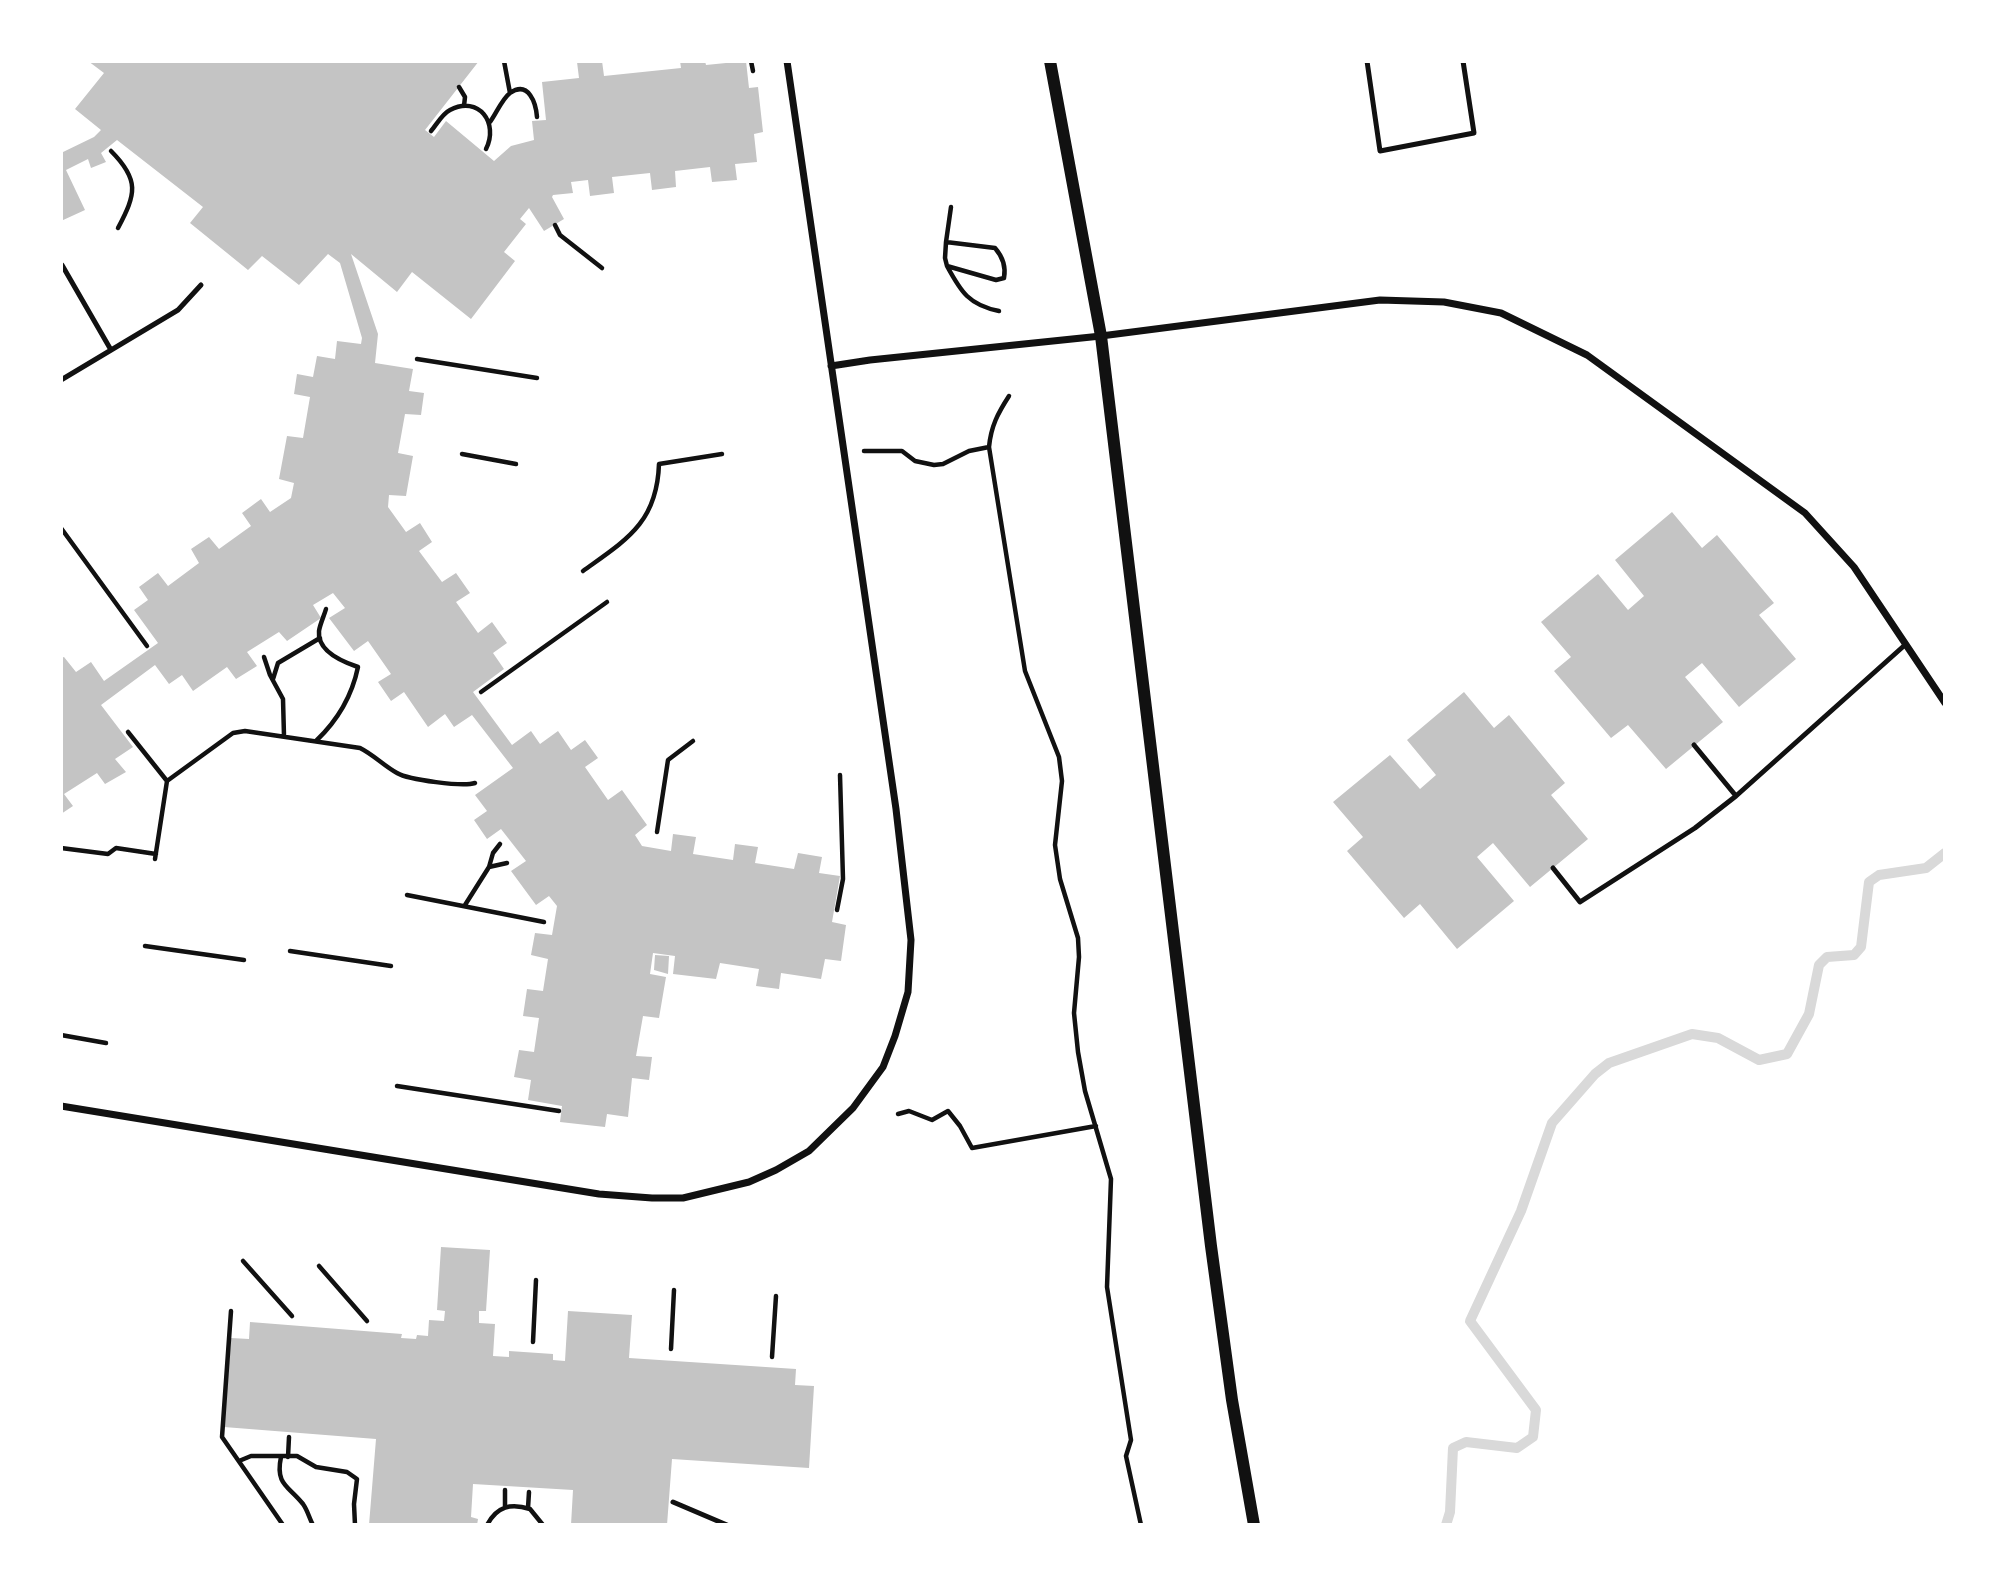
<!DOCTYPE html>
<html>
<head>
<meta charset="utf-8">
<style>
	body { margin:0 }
	#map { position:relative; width:2006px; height:1586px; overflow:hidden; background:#fff; font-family:"Titillium Web",sans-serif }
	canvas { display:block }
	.frame { position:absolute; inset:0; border:63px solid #fff; pointer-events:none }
</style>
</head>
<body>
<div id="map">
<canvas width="2006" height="1586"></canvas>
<div class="frame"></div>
</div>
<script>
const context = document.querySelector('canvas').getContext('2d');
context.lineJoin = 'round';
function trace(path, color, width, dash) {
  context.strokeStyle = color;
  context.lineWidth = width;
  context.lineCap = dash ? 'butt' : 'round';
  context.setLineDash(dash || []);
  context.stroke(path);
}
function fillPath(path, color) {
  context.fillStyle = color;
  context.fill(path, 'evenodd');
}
trace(new Path2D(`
	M1446,1525l4,-13 3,-64 13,-6 51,6 16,-11 3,-27 -66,-89 51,-110 31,-88 43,-49 14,-11 83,-29 26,4 41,22 28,-6 22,-40 10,-49 8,-8 27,-2 7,-8 8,-65 10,-7 47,-7 19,-15`), '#d9d9d9', 10);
fillPath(new Path2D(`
	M88,61h391l-54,69 9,7 12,-16 48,40 17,-15 23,-6 -2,-19 14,-1 -4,-38 37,-4 -2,-16 25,-1 2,15 77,-8 -1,-7h25l1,4 40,-4 3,27 9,-1 5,45 -9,2 3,28 -22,2 2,16 -25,2 -2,-15 -35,4 1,16 -24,3 -2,-17 -38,4 2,16 -24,3 -2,-16 -17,2 2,11 -20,2 -1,2 12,22 -20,12 -15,-23 -9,11 6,5 -22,28 11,9 -44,58 -59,-47 -15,20 -46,-38 27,80 -3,29 38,6 -4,22 15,2 -3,22 -16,-1 -7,39 15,3 -7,40 -17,-1 -1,12 18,25 14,-9 12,19 -13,9 23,31 14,-9 14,20 -14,9 22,31 14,-11 15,21 -14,10 11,16 -31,23 39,53 19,-14 9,13 18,-13 13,19 14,-10 13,18 -13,9 23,33 14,-10 25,35 -12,10 7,11 29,5 2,-17 23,3 -3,17 40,6 2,-16 23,3 -3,16 39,6 4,-16 24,4 -3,16 21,3 -8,46 14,3 -5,36 -16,-2 -4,20 -40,-6 -2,16 -23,-3 3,-17 -39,-6 -4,16 -43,-5 2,-18 -22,-3 -3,21 16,3 -7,41 -16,-2 -7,40 16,1 -3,23 -17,-2 -4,39 -21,-3 -2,13 -45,-5 2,-16 -34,-6 3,-20 -17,-3 5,-27 15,2 5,-34 -16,-2 4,-27 16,2 5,-32 -17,-4 4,-22 17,2 5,-29 -8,-10 -13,9 -25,-34 15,-10 -25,-32 -14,10 -13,-19 13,-9 -12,-16 38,-27 -41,-53 -18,12 -9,-13 -17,13 -24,-35 -13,9 -13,-19 13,-8 -23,-33 -14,10 -25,-33 16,-10 -12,-15 -20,12 8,13 -34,23 -8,-9 -32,20 10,14 -21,13 -9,-12 -34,24 -11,-16 -13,9 -14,-19 -54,40 32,42 -18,12 11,13 -21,12 -8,-11 -33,21 9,12 -12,8v-156l3,-1 12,15 15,-10 13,19 54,-38 -24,-33 14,-10 -9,-13 19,-14 10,13 31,-23 -8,-14 18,-12 10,12 32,-23 -9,-13 19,-14 9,13 21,-14 3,-15 -15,-4 8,-43 16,2 7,-41 -16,-3 3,-20 16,3 4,-21 18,3 2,-18 24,3 1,-6 -22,-75 -12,-9 -29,31 -37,-29 -14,14 -58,-47 13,-16 -86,-67 -16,13 5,9 -15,6 -3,-9 -22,11 19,40 -24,11v-68l33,-16 7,-7 -26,-21 29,-36z
	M1672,512l30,36 15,-13 57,68 -15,12 37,44 -57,48 -37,-44 -17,14 38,45 -57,47 -38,-44 -17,13 -57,-67 17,-14 -30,-35 57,-48 30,36 16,-14 -29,-36z
	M1464,692l30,36 15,-13 56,68 -14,12 37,44 -58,48 -37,-44 -16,14 37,44 -57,48 -37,-45 -16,14 -57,-67 16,-14 -30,-35 57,-47 30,34 16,-14 -29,-35z
	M655,955l14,1 -1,18 -14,-4z
	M441,1247l49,3 -4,61h-7v12l16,1 -2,32 16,1v-6l44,3v6l12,1 3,-50 64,4 -3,43 167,11 -1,16 19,1 -5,82 -137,-9 -5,66h-96l2,-35 -100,-6 -2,33 7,2 -1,6h-108l7,-86 -152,-12 7,-89 18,1 1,-17 152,12 -1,4 15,1 1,-4 11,1 1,-16 15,1 1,-10 -8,-1z`), '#c4c4c4');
trace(new Path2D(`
	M504,61l6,32
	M751,61l2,10
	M459,87l6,10 -1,9
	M490,122c6,-8 12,-23 20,-29 19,-13 26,11 27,24
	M431,131c6,-7 11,-17 19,-21 29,-15 49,13 36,39
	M111,151c29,29 25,43 7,77
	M951,207l-5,35 49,6c7,8 11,19 9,30l-8,2 -49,-14c14,26 22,39 52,45
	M555,225l5,10 42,33
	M946,242l-1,16 2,8
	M417,359l120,19
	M1009,396c-11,17 -18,30 -20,51l36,224 34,86 3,24 -7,64 5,34 18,59 1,19 -5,56 4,39 7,39 26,88 -4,108 24,153 -5,16 15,69
	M864,451h38l13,10 19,4 9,-1 26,-13 20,-4
	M462,454l54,10
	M61,528l86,118
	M583,571c43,-31 74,-48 76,-107l63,-10
	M264,657l6,18 13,24 1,37
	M273,679l5,-16 42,-25
	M481,692l126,-90
	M128,732l39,49 -12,78
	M316,741c21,-20 36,-45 42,-74 -15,-5 -41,-16 -39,-36 1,-7 5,-15 7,-22
	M167,781l66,-48 12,-2 115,17c14,7 24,18 37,25 12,7 66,14 78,10
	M657,832l11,-72 25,-19
	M61,848l47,6 8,-6 40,6
	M489,867l4,-14 7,-9
	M407,895l137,27
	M465,905l24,-38 18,-4
	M837,910l6,-31 -3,-104
	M145,946l99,14
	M290,951l101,15
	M61,1035l45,8
	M397,1086l162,25
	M898,1114l11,-3 23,9 16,-9 12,15 12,22 124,-22
	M243,1261l49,55
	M319,1266l48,55
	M231,1311l-9,126 61,88
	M533,1342l3,-62
	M671,1349l3,-59
	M772,1357l4,-61
	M281,1457c-6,28 8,29 22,47 5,7 6,14 10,21
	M288,1457l1,-20
	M239,1461l12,-5h46l19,11 31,5 10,7 -3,25 1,21
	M505,1507v-17
	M528,1508l1,-16
	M487,1525c10,-19 24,-22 43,-16l13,16`), '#111', 4.5);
trace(new Path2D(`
	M1367,61l13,90 94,-18 -11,-72
	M62,265l49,85
	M61,380l117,-70 23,-25
	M1694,745l42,51
	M1553,868l27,34 115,-74 41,-32 170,-152
	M673,1502l54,23`), '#111', 5);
trace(new Path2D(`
	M831,366l39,-6 231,-24 279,-36 64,2 57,11 86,42 218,158 49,54 91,136
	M61,1106l538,88 53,4h31l66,-16 27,-12 33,-19 44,-43 30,-41 12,-31 13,-44 3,-52 -15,-131 -109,-748`), '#111', 7);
trace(new Path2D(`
	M1050,61l51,275 110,910 21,154 22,125`), '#111', 12);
</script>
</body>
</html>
